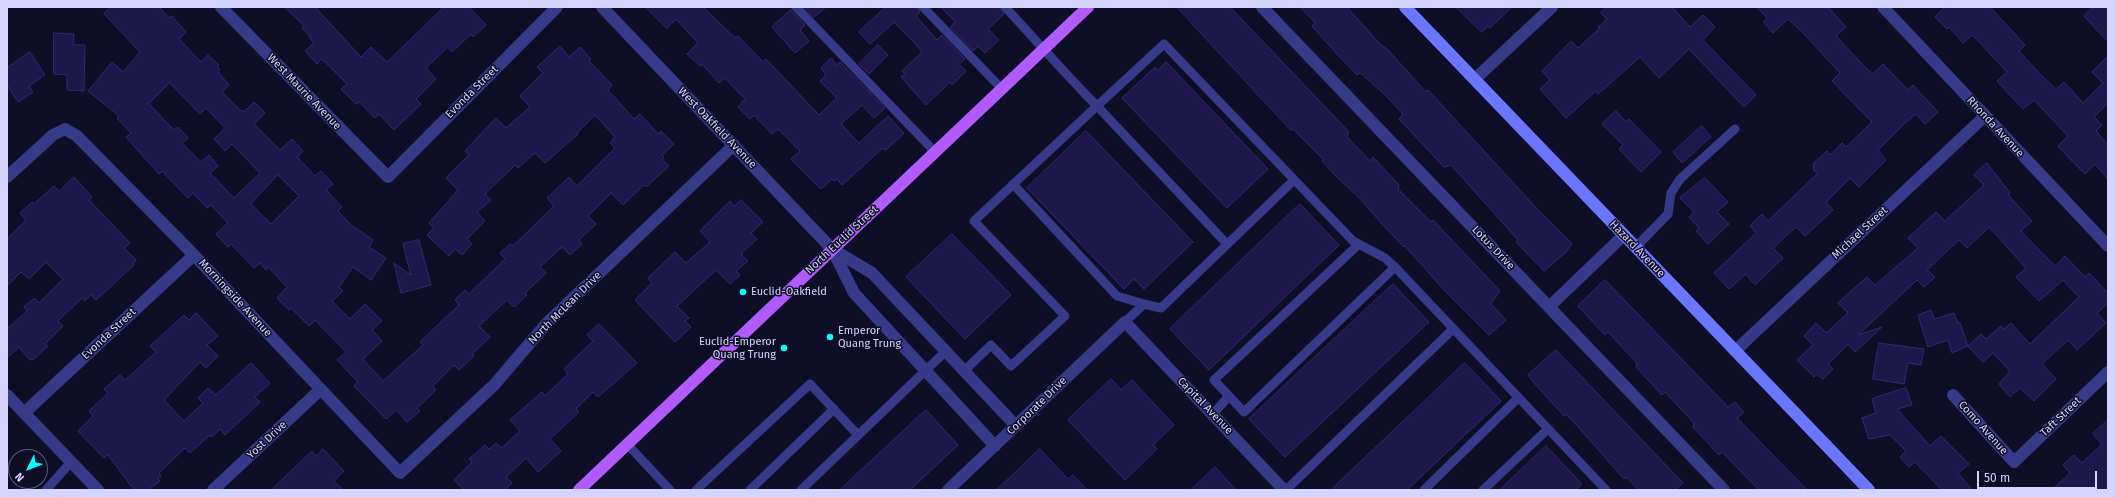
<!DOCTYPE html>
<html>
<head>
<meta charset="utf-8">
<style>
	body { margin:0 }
	#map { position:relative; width:2115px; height:497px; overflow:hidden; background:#0f0e27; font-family:"Fira Sans",sans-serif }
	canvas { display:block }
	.frame { position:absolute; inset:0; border:8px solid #d4d4ff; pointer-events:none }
	.north { position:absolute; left:8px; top:449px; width:40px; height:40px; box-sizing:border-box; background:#0f0e27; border:1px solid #5e5d7d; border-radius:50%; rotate:227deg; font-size:11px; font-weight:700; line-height:16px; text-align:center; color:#d4d4ff }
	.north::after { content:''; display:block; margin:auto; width:14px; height:18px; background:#0ff; clip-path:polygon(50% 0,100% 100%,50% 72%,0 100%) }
	.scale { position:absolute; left:1977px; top:471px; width:120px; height:18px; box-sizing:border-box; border:2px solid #d4d4ff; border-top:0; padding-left:5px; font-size:12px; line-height:14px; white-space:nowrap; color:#d4d4ff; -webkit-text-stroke:3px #0f0e27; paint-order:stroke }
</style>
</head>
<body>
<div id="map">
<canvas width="2115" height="497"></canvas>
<div class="frame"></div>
<div class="north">N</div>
<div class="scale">50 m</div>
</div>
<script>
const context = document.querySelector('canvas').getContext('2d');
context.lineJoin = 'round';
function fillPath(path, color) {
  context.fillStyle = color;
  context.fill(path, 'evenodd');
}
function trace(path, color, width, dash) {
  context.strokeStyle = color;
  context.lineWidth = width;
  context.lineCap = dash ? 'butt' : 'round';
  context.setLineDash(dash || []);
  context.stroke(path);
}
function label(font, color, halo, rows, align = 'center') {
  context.font = font + ' "Fira Sans",sans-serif';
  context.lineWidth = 3;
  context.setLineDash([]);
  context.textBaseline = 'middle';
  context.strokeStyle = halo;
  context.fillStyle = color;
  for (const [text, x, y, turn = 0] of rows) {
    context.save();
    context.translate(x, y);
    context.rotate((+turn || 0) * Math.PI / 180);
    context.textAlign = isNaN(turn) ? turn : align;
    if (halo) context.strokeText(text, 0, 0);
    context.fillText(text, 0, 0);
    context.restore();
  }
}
const building = new Path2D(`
	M111,7h48l10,11 3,-2 14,16 -7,7 22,23 7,-7 11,10 -2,2 3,3 -2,2 11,13 -7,7 19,19 2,-1 1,2 10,-10 11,11 -11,11 26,26 12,-11 11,12 -6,6 18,19 6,-5 12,13 -7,6 16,17 -4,4 13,14 22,15 -4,7 17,11 -15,22 -18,-13 -14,20 4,4 -11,10 18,18 15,-15 17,17 -10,9 10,11 -19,18 20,22 40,-36 -3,-3 39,-37 -4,-5 10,-10 4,4 36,-35 -5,-6 10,-9 3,2 41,-40 -7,-8 22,-21 8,9 38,-38 -5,-5 5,-6 -20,-22 -18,18 1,1 -33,29 -10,-10 -17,15 -3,-3 -30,29 6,6 -14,12 8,9 -18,18 5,5 -10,11 -7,-6 -6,7 -22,-21 7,-7 -5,-5 29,-33 -12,-12 23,-23 -4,-4 31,-33 10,10 24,-21 -10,-11 23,-23 -6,-6 23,-21 9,11 11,-10 11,12 -2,2 23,24 -4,5 26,29 6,-5 18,20 3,-3 13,13 -12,11 2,2 -2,2 7,7 -23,21 -2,-2 -21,20 -12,-12 -23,23 8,8 -17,16 3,4 -12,11 -8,-8 -22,20 6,6 -21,20 2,2 -13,12 -7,-7 -28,26 11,11 -18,17 2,2 -15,14 -5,-5 -21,21 3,4 -19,18 3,3 -13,11 -11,-12 -10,9 -32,-33 4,-4 -21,-22 9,-8 -31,-32 -6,6 -18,-18 -2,2 -12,-12 10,-11 -19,-20 -2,3 -6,-7 -6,5 -23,-24 -3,3 -12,-13 12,-11 -17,-18 -4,3 -14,-15 -5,5 -26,-27 -3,3 -33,-37 5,-4 -14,-15 2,-2 -31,-25 24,-29 11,10 17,-20 -36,-38zM170,83l30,31 6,-6 19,20 -11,11 11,12 7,-7 28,29 -26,25 -24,-25 8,-7 -9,-11 -8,7 -19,-19 6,-5 -10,-11 -4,3 -25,-26zM278,175l21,21 -28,28 -20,-20z
	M285,7h30l46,50 10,-10 16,15 57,-55h25l17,18 -13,12 -2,-3 -19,18 -4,-5 -22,21 10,11 -20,20 5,5 -27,26 -15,-16 -4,4 -16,-16 -3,2 -15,-15 6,-5 -21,-21 -5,-4 -4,5 -12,-13 9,-8 -4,-4 1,-1 -9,-10 2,-2z
	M646,7h57l32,31 3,-2 25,26 3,-3 53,56 18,-17 -17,-17 6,-6 -5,-7 10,-10 6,7 3,-3 45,46 -11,10 -12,-13 -21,19 18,19 29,-27 16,17 -18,17 -3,-2 -41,37 -5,-6 -3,2 -2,-2 -11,10 -30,-30 9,-8 -22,-22 -6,5 -18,-19 -4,4 -12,-12 7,-8 -20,-21 -6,5 -17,-19 -2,2 -13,-12 11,-11 -22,-24 -9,9z
	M804,7h22l-12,10z
	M886,7h31l3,5 -4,4 21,24 5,-5 23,24 -6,5 7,7 -14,14 -2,-3 -24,23 -25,-28 4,-3 -3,-3 20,-19 -9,-11 -19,-19 -24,22 -11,-12z
	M941,7h58l5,7 -16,15 11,11 -14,13 -7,-7 -5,5 -23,-24 5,-5z
	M1177,7h53l119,125 -2,5 23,24 3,-4 26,28 -1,4 33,33 2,-2 67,71 -9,13 15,16 -17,15 -44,-44 -40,-45 -1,1 -20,-21 -23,-26 -27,-26 -12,-13 2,-1 -31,-31 -2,1z
	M1300,7h47l32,36 9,7 38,42 2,-2 111,121 33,33 -7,9 -21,18 -28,-29 2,-2 -67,-75 -7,2 -45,-48 4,-5 -17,-18 -24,-22 -3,-1 -2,2 -20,-21 -25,-28 3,-3z
	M1456,7h56l-22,21 -2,-2 -6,6z
	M1607,7h65l18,20 13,-12 12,12 -12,13 53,55 -12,12 -55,-58 -30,29 -19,-21 -42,37 -2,-3 -30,27 -26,-29 10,-9 -8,-9 29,-30 7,7 22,-20 -2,-1 9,-8 -6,-6z
	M1757,7h71l18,20 -10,9 28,30 9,8 10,-10 25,26 5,-5 25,27 -13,12 -9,-10 -11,9 -27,27 8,10 -27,27 -9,-9 -24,24 7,8 -28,26 -9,-9 -23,21 10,10 -28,27 -9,-11 -17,15 -15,-16 42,-40 -6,-7 12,-12 6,7 49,-47 -4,-5 1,-6 13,-12 3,4 12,-12 4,4 26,-25 -40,-41 8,-8 -37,-40 -15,-14 -15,14 -10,-11 4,-4z
	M1945,7h45l35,38 -6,6 21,23 16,15 8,-7 19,21 20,-20 -11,-11 16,-16v47l-14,14 8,8 -6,6 12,14v34l-13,-15 -10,10 -16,-16 -11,-12 10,-10 -34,-36 -11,9 -26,-28 10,-9 -26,-28 -9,-9 -9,8 -14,-16 -2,2 -12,-12z
	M2093,7h15v35l-24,-26z
	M791,10l14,15 -5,5 9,11 -14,12 -23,-26z
	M54,33l20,1 -1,11h12l-1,46 -17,-1v-15l-13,-1z
	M878,45l10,10 -19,19 -10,-10z
	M30,52l15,23 -16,11 4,6 -15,10 -11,-17v-17z
	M1166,62l102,107 -41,39 -105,-110 33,-31 3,3z
	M1616,111l10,11 3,-3 32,33 -20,20 -22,-23 4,-4 -21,-21z
	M1702,126l9,11 -29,26 -9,-11z
	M1086,131l107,111 -49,47 -10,-10 -10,10 -97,-101z
	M1987,163l23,30 -2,2 24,26 -11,10 18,19 16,16 10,-10 20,21 4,-4 19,20v10l-11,10 9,10 -29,27 -9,-10 -26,24 14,15 -22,22 -14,-13 -10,9 -11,-13 11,-13 -17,-18 -10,9 -15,-16 -16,7 -4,-13 -20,7 -10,-32 13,-5 3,9 20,-6 4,10h2l8,23 13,-12 5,5 15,-13 3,3 7,-6 19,21 49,-47 -16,-17 -24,21 -23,-24 10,-9 -37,-41 -22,21 -8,-8 -32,30 8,7 -11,10 -7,-7 -59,55 24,-8 -27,25 -7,-8 -20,20 5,5 -10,10 -6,-5 -3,3 -17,-17 16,-15 -9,-9 12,-13 10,10 22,-20 -10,-10 13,-12 16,-14 8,8 43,-37 -10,-10 28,-26 9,9 39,-36 -10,-10z
	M74,177l18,20 -3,3 41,43 -6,5 12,12 -3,4 1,1 -38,35 -5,-5 -6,6 -3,-3 -24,23 5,5 -18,18 3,2 -14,13 -4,1 -11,-13 -12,11v-29l20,-18 -3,-4 10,-9 5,5 24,-24 -17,-17 -17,17 -8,-7 -14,14v-47l19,-19 -6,-7 12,-11 2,2 20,-18 5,5z
	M1705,178l23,24 -11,10 12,12 -21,20 -12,-13 3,-3 -10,-11 5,-5 -14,-14z
	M741,200l22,22 -12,11 6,6 -16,15 7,7 -12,10 4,4 -10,9 -14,-14 -39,36 12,12 -4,3 6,6 -16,15 -40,-42 17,-17 -4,-5 27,-26 11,11 24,-21 -10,-11 30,-30 4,5z
	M1300,204l39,41 -130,125 -39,-41z
	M952,234l59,61 -46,44 -59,-62z
	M419,240l12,45 -30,8 -7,-30 17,12 -8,-31z
	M1605,280l123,127 7,-5 9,10 -7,6 70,72h-48l-37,-38 -3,3 -26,-28 1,-4 -29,-31 -3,3 -26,-28 1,-4 -29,-31 -3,3 -27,-29z
	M1393,284l36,38 -144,135 -36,-38z
	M196,313l22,23 -11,9 11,11 -12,12 -6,-6 -36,38 20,21 19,-18 -5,-5 10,-10 8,7 35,-32 19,20 -15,14 5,5 -35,33 -5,-6 -8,8 -2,-2 -20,18 -5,-5 -26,25 2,3 -3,3 2,2 -12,9h-14l-26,-35 -4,3 -26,-27 15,-15 -4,-5 19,-18 -4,-4 16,-14 5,5 31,-28 -6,-6 34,-31 5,5z
	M599,324l38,39 -39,34 -5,-5 -17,17 3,3 -29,27 11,12 -23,21 -12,-14 -20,19 6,6 -7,7h-41l-10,-10 18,-18 -3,-3 16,-14 4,4 7,-6 6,5 18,-17 -10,-11 32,-28 3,4 23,-22 -4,-5 29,-28 -6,-6z
	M1879,343l45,6 -3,16 -13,-2 -4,21 -31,-5z
	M1556,350l127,133 -8,7h-37l-12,-13 -2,2 -44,-50 -14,-15 -2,2 -29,-32 -7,-9z
	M1465,363l36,38 -94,89h-76z
	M1111,379l10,11 11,-10 42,45 -21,20 4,4 -32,31 -57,-60z
	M1906,388l6,17 -15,4 33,37 11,-10 28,28 -11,9 14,17h-30l-27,-28 -6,5 -9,-10 6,-6 -16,-16 -21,4 -7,-21 14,-5 -4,-14z
	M926,410l32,35 -48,45h-70z
	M2108,420v70h-56l18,-17 -7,-8 11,-10 8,8 20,-19 -9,-10z
	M1546,446l36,38 -7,6h-75z
	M323,449l21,22 -10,10 9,9h-72l41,-39 4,5z
	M1040,449l28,30 5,-4 14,15h-90z
	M1215,467l21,23h-45z`);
fillPath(building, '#1d1849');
trace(building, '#312977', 1);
trace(new Path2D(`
	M796,7l139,145
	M923,7l79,82
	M1005,7c31,33 60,67 92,99l67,-62 189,197 32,17 10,9 211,223
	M1013,184l104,112 27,8 -19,18
	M1636,247l32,-33 3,-21 9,-14 55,-50
	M1144,304l17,4 133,-128
	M965,370l26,-25 20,21 54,-50 -91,-95 123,-115 130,138
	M1229,396l-15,-16 145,-136
	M1213,414l16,-18 15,16 151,-145
	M627,444l43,46
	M46,490l25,-28
	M696,490l114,-106 48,51
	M750,490l84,-81
	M801,490l146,-140
	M1286,490l167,-161
	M1424,490l94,-92
	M1483,490l65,-61`), '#363b89', 9);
trace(new Path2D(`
	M221,7l167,170 169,-170
	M602,7l230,242 40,24 144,153
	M1262,7l462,483
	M1883,7l225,239
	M1475,79l77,-72
	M7,177l46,-42 12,-6 12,7 117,119 206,218 94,-88 53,-62 187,-178
	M832,249l22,44 141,153
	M1549,307l75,-72
	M1735,351l250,-235
	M7,395l91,95
	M1953,395l61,67 94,-90
	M24,413l170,-158
	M213,490l108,-101
	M948,490l177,-168 159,168`), '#363b89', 12);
trace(new Path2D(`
	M1405,7l464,483`), '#6b76ff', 12);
trace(new Path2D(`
	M579,490l509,-483`), '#b15bff', 12);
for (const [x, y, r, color] of [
	[743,292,4,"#0ff"],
	[830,337,4,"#0ff"],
	[784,348,4,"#0ff"]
]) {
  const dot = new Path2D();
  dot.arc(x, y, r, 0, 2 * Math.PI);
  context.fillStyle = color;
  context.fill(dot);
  trace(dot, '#0f0e27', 1.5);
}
label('11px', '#d4d4ff', '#0f0e27', [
	["West Maurie Avenue",304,92,46],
	["Evonda Street",472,92,-45],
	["Rhonda Avenue",1995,127,47],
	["West Oakfield Avenue",717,128,46],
	["Michael Street",1860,233,-43],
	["North Euclid Street",842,240,-43],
	["Lotus Drive",1493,248,46],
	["Hazard Avenue",1637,249,46],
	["Morningside Avenue",235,298,47],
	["North McLean Drive",565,308,-45],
	["Evonda Street",109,334,-43],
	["Corporate Drive",1037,406,-44],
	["Capital Avenue",1205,406,46],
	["Taft Street",2061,417,-44],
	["Como Avenue",1983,428,48],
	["Yost Drive",267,440,-43]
]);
label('11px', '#d4d4ff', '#0f0e27', [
	["Euclid-Oakfield",751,292],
	["Emperor",838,331],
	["Quang Trung",838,344],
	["Euclid-Emperor",776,342,"right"],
	["Quang Trung",776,355,"right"]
], 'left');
</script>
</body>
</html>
